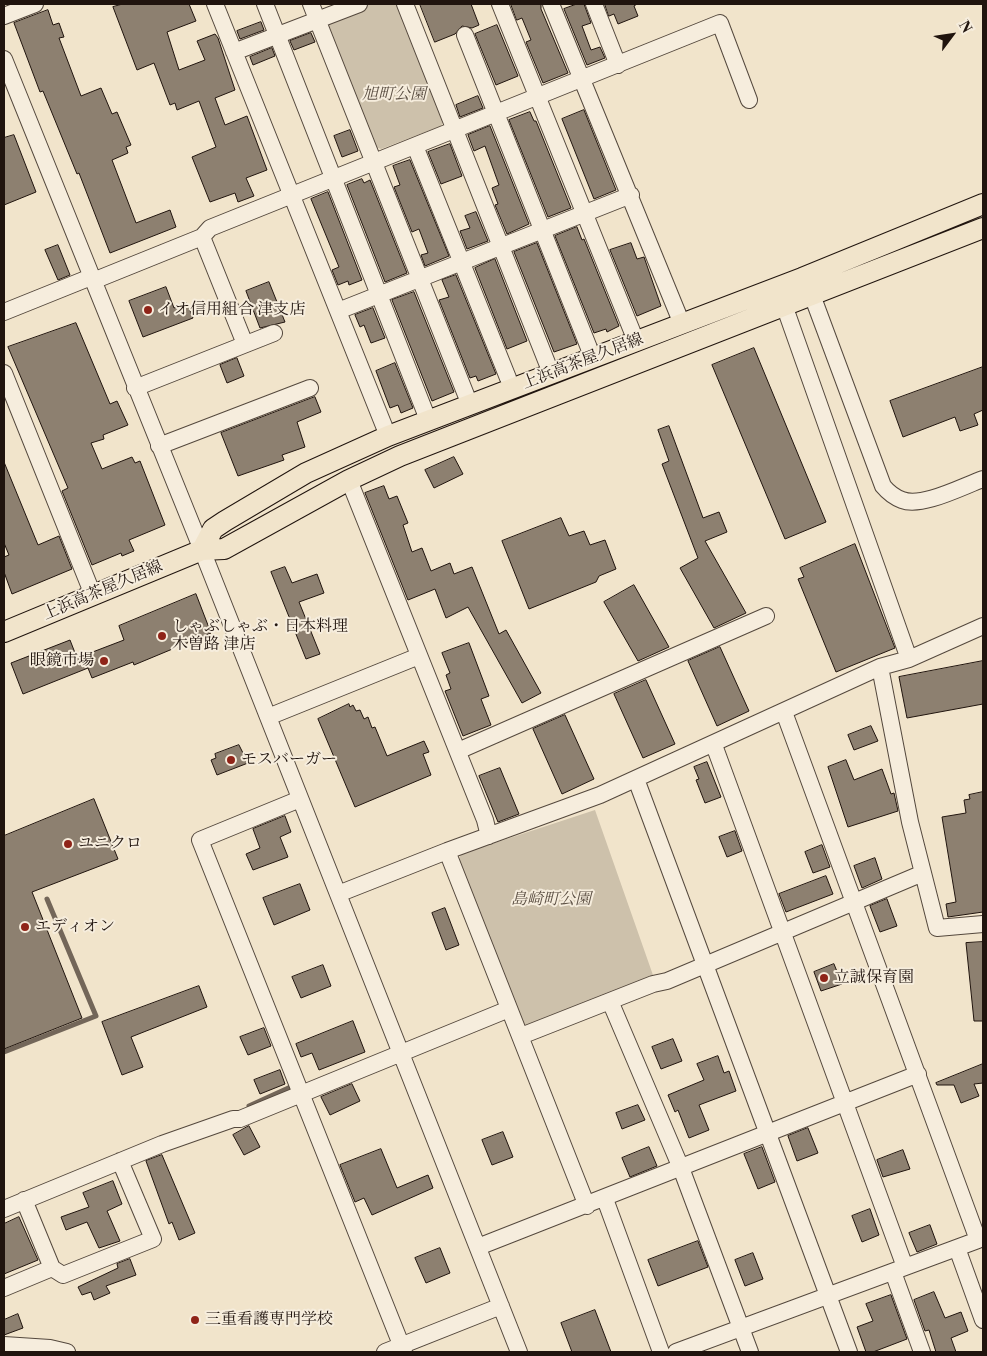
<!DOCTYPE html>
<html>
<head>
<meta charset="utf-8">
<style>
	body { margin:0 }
	#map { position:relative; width:987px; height:1356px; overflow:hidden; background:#f1e4cb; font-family:"Libre Bodoni",serif }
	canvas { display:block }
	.frame { position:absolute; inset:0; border:5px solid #20140e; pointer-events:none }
	.north { position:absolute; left:927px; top:10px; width:50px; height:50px; -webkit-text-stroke:4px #f6eddd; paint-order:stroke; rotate:59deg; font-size:14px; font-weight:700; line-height:20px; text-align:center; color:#20140e }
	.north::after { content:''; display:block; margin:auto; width:18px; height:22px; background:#20140e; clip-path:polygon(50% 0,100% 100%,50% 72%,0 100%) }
</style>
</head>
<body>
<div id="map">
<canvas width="987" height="1356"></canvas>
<div class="frame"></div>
<div class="north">N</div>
</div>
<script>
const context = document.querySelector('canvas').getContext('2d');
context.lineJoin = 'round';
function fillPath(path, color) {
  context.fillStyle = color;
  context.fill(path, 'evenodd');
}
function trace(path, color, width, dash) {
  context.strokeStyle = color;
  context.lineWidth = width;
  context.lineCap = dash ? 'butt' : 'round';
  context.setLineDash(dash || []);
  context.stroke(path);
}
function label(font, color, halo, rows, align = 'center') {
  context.font = font + ' "Libre Bodoni","Noto Serif JP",serif';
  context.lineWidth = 4;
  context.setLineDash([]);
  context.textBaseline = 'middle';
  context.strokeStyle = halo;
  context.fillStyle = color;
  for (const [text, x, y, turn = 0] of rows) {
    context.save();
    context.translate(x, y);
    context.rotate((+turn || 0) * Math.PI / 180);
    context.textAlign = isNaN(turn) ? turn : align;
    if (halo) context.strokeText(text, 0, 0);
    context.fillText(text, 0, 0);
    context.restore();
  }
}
fillPath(new Path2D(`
	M370,4h28l47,114 -4,8 -60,23 -8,-3 -49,-124z
	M595,810l59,168 -126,48 -4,-2 -65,-165 2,-5z`), '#cdc1ab');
trace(new Path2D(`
	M4,1052l92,-36 -49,-117
	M249,1106l46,-21`), '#736659', 5);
const building = new Path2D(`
	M123,4h66l7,17 -29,11 12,38 26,-10 -8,-19 18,-7 3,4 17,52 -20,8 10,27 22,-9 20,54 -21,8 8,18 -16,6 -3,-9 -25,9 -18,-45 24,-10 -17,-46 -22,9 -2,-7 -5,2 -16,-42 -17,7 -24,-63z
	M420,4h51l8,21 -7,3 -10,-2 -7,8 -20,8z
	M511,4h30v5l27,64 -25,10 -17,-41 5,-2 -9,-22 -5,2z
	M577,4h7l7,19 -9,3 9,24 9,-3 5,11 -18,7 -23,-56z
	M605,4h32l-3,2 4,10 -20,8 -4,-10 -5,2z
	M48,10l5,15 6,-2 5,14 -5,1 22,58 20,-8 11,26 5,-2 14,33 -5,2 2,6 -16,7 24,63 34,-13 6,17 -66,26 -31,-80 -2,1 -34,-83 -3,1 -26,-69z
	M261,22l3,8 -24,9 -3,-8z
	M497,25l21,51 -22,9 -21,-51z
	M311,33l4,9 -21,8 -4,-9z
	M272,48l3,8 -22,9 -3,-8z
	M478,96l5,12 -23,9 -4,-12z
	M584,110l32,80 -22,9 -32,-80z
	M530,112l4,9h2l35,87 -23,9 -39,-97z
	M490,126l39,98 -22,10 -12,-29 3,-1 -6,-16 7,-3 -14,-39 -11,5 -6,-16z
	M350,130l8,21 -16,6 -8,-21z
	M14,135l22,57 -32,13v-67z
	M450,144l12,32 -21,8 -13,-32z
	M410,160l39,96 -24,10 -4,-11 7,-2 -9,-24 -7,3 -18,-45 6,-2 -7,-19z
	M362,179l2,4 6,-3 37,93 -22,9 -38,-97z
	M328,192l34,88 -13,5 -1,-4 -10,4 -6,-15 7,-3 -28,-68z
	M476,212l12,29 -21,8 -7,-18 10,-3 -5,-12z
	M577,227l5,13 2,-1 35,87 -12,6 -1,-3 -12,4 -39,-97z
	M537,243l40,101 -23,8 -40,-100z
	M631,243l6,16 7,-2 17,49 -24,10 -27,-66z
	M58,245l12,30 -12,5 -13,-30z
	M495,259l32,82 -20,8 -32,-81z
	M456,275l40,99 -18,7 -2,-5 -6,2 -31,-78 10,-3 -7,-17z
	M269,282l16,40 -25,6 -14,-37z
	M166,287l8,21 13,-5 6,15 -50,19 -14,-36z
	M414,292l40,100 -22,9 -40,-101z
	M373,308l12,30 -14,5 -7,-18 -4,2 -5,-12z
	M76,323l34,81 7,-3 11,24 -25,10 1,4 -13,4 11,26 30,-12 3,6 5,-2 25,64 -36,15 5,11 -12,5 -1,-3 -29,12 -30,-74 6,-3 -60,-141z
	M754,348l72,174 -41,17 -73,-174z
	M237,358l7,18 -17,7 -7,-18z
	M395,363l18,45 -12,5 -3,-8 -8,3 -14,-37z
	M983,367v43l-9,4 4,11 -18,6 -5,-14 -52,20 -13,-36z
	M315,397l6,15 -24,10 8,25 -23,8 2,5 -46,16 -17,-43z
	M669,426l34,92 16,-6 8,20 -22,9 41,72 -32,15 -34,-60 18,-10 -36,-94 7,-3 -11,-31z
	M454,457l9,17 -29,14 -9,-18z
	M4,462l34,83 21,-9 13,33 -60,25 -8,-22v-15l5,-2 -5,-12z
	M384,486l5,13 8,-3 11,27 -5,2 9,27 10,-4 9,23 19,-8 4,11 18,-7 27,67 7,-4 35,63 -19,10 -54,-96 -22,11 -11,-29 -27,11 -43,-107z
	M561,518l8,18 15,-5 6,14 15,-5 11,29 -17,7 -3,6 -67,27 -27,-68z
	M855,544l40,104 -59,24 -38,-93 6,-2 -4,-9z
	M285,567l7,16 25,-9 7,19 -25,9 21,52 -14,5 -35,-87z
	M634,585l35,62 -31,14 -34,-59z
	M196,594l15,39 -77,32 -1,-3 -41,16 -4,-10 -65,26 -12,-31 59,-23 7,18 47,-18 -5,-14z
	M469,643l20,53 -8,3 10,26 -28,11 -18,-45 6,-2 -5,-14 4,-2 -8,-20z
	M720,647l29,64 -32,15 -29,-65z
	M983,661v43l-76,14 -8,-41z
	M646,680l29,64 -32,14 -29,-64z
	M349,704l1,3 3,-2 3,6 4,-1 4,9 4,-2 4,11 3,-1 12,29 37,-15 5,11 -6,2 8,21 -76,32 -37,-88z
	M565,715l29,64 -32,15 -29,-65z
	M871,726l7,15 -24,9 -6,-15z
	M239,745l9,18 -31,12 -6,-15 5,-2 -1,-4z
	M846,760l8,20 28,-11 9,25 3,-1 4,18 -50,16 -20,-60z
	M707,762l14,35 -16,6 -9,-23 3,-1 -5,-12z
	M500,768l19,46 -21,8 -19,-46z
	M983,792v120l-35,5 -2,-13 10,-2 -14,-85 24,-4 -2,-13 6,-1 -1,-4z
	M94,799l24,60 -86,33 50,126 -78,31v-213z
	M285,816l6,16 -11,5 8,20 -35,13 -7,-16 14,-6 -7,-19z
	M735,831l7,20 -15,6 -8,-20z
	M822,845l8,22 -17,6 -8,-21z
	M875,858l7,21 -20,9 -8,-22z
	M826,876l7,18 -47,18 -7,-18z
	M300,884l10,26 -36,15 -11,-27z
	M887,899l10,27 -17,6 -10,-26z
	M445,908l14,37 -13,5 -14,-37z
	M983,942v79h-9l-8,-78z
	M834,964l8,20 -21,7 -7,-19z
	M323,965l8,21 -30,12 -9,-21z
	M199,986l8,21 -76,30 12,30 -21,8 -20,-53z
	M353,1021l12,31 -46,18 -7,-17 -11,4 -5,-13z
	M264,1028l7,18 -23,9 -8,-18z
	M673,1039l9,22 -21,8 -9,-22z
	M718,1056l6,17 5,-2 7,20 -37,14 10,25 -20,8 -11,-28 -3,2 -7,-17 36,-15 -7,-16z
	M983,1064v19l-9,1 5,12 -18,7 -7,-18h-17l-1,-2z
	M280,1070l5,14 -25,10 -6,-14z
	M352,1084l8,17 -30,14 -9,-18z
	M638,1105l7,15 -23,9 -6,-16z
	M249,1126l11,21 -16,8 -11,-20z
	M808,1128l10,25 -21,8 -9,-25z
	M503,1132l10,25 -21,8 -10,-25z
	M649,1147l8,19 -27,11 -8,-19z
	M762,1147l13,35 -17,7 -14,-35z
	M381,1149l16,39 31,-13 5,13 -61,27 -8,-17 -9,4 -15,-37z
	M903,1150l7,19 -27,8 -6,-17z
	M162,1155l33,78 -16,7 -7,-18 -3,2 -23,-63z
	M113,1181l9,23 -15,7 13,30 -21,7 -12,-26 -21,8 -5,-13 28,-10 -6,-14z
	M870,1209l9,26 -17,7 -10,-26z
	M19,1217l19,43 -34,14v-50z
	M930,1225l7,19 -20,8 -8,-19z
	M698,1241l10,26 -50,19 -10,-26z
	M440,1248l10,25 -24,10 -11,-25z
	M753,1253l10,26 -18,7 -10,-26z
	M130,1259l6,16 -30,11 4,7 -16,7 -3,-8 -9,3 -4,-8 40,-19 -1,-4z
	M934,1292l11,26 16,-6 7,19 -17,7 5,14h-20l-7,-22 -4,1 -11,-31z
	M891,1295l16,44 -34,13h-7l-9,-25 16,-6 -7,-17z
	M595,1310l16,42h-39l-11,-29z
	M18,1314l5,14 -19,7v-15z`);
fillPath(building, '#8d8070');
trace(building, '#20140e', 1);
const minor = new Path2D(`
	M215,4l173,432
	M265,4l160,408
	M311,4l159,401
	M405,4l146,369
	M500,4l136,337
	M551,4l131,320
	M594,4l24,61
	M4,16l31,-12
	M465,35l124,313
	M234,52l125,-48
	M4,59l198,491 317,802
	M415,146l93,232
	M202,237l43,107
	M93,281l109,-44 8,-9 510,-205 29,77
	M812,295l71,191c5,6 11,11 19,14 20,8 61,-14 81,-21
	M784,305l125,354
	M338,311l293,-116
	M4,312l87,-35
	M4,373l89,222
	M135,388l139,-55
	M159,446l151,-58
	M349,480l136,340 4,16
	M880,667l30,155 27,106 46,-4
	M268,717l151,-61
	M714,745l191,522
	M458,751l308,-135
	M636,779l213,573
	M300,799l-100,41 204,512
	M447,851l140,355
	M338,894l109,-43 153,-56 280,-128 29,-8 74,-33
	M610,1001l71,167 69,184
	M521,1036l132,-52 14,-3 256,-108
	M605,1199l56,153
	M4,1209l158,-65 71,-25h7l269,-110
	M478,1247l440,-173
	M957,1248l26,72
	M52,1268l11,7 90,-36 -33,-78
	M893,1272l29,80
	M4,1288l48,-20 -28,-68
	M4,1345l46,3 17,4
	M385,1352l116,-46
	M676,1352l302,-112 -194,-528`);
const major = new Path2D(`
	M202,550l11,-21 12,-8 81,-48 82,-37 414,-158 181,-74
	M4,632l198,-82 22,-1 125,-69 51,-24 583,-228`);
trace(minor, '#54483d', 18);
trace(major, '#20140e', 22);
trace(minor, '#f6eddd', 16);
trace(major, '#f1e4cb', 20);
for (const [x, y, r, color] of [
	[148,310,5,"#8f2418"],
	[162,636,5,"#8f2418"],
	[104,661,5,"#8f2418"],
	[231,760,5,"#8f2418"],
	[68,844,5,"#8f2418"],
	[25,927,5,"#8f2418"],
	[824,978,5,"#8f2418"],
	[195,1320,5,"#8f2418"]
]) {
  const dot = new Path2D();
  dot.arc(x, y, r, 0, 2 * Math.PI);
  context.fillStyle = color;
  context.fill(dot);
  trace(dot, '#f6eddd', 2);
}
label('italic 16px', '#5d5145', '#f6eddd', [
	["旭町公園",394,95],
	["島崎町公園",551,900]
]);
label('16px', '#20140e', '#f6eddd', [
	["イオ信用組合 津支店",158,310],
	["しゃぶしゃぶ・日本料理",172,627],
	["木曽路 津店",172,645],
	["眼鏡市場",94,661,"right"],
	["モスバーガー",241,760],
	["ユニクロ",78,844],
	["エディオン",35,927],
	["立誠保育園",834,978],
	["三重看護専門学校",205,1320]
], 'left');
label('16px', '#20140e', '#f6eddd', [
	["上浜高茶屋久居線",583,362,-21],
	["上浜高茶屋久居線",103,591,-23]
]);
</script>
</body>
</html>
